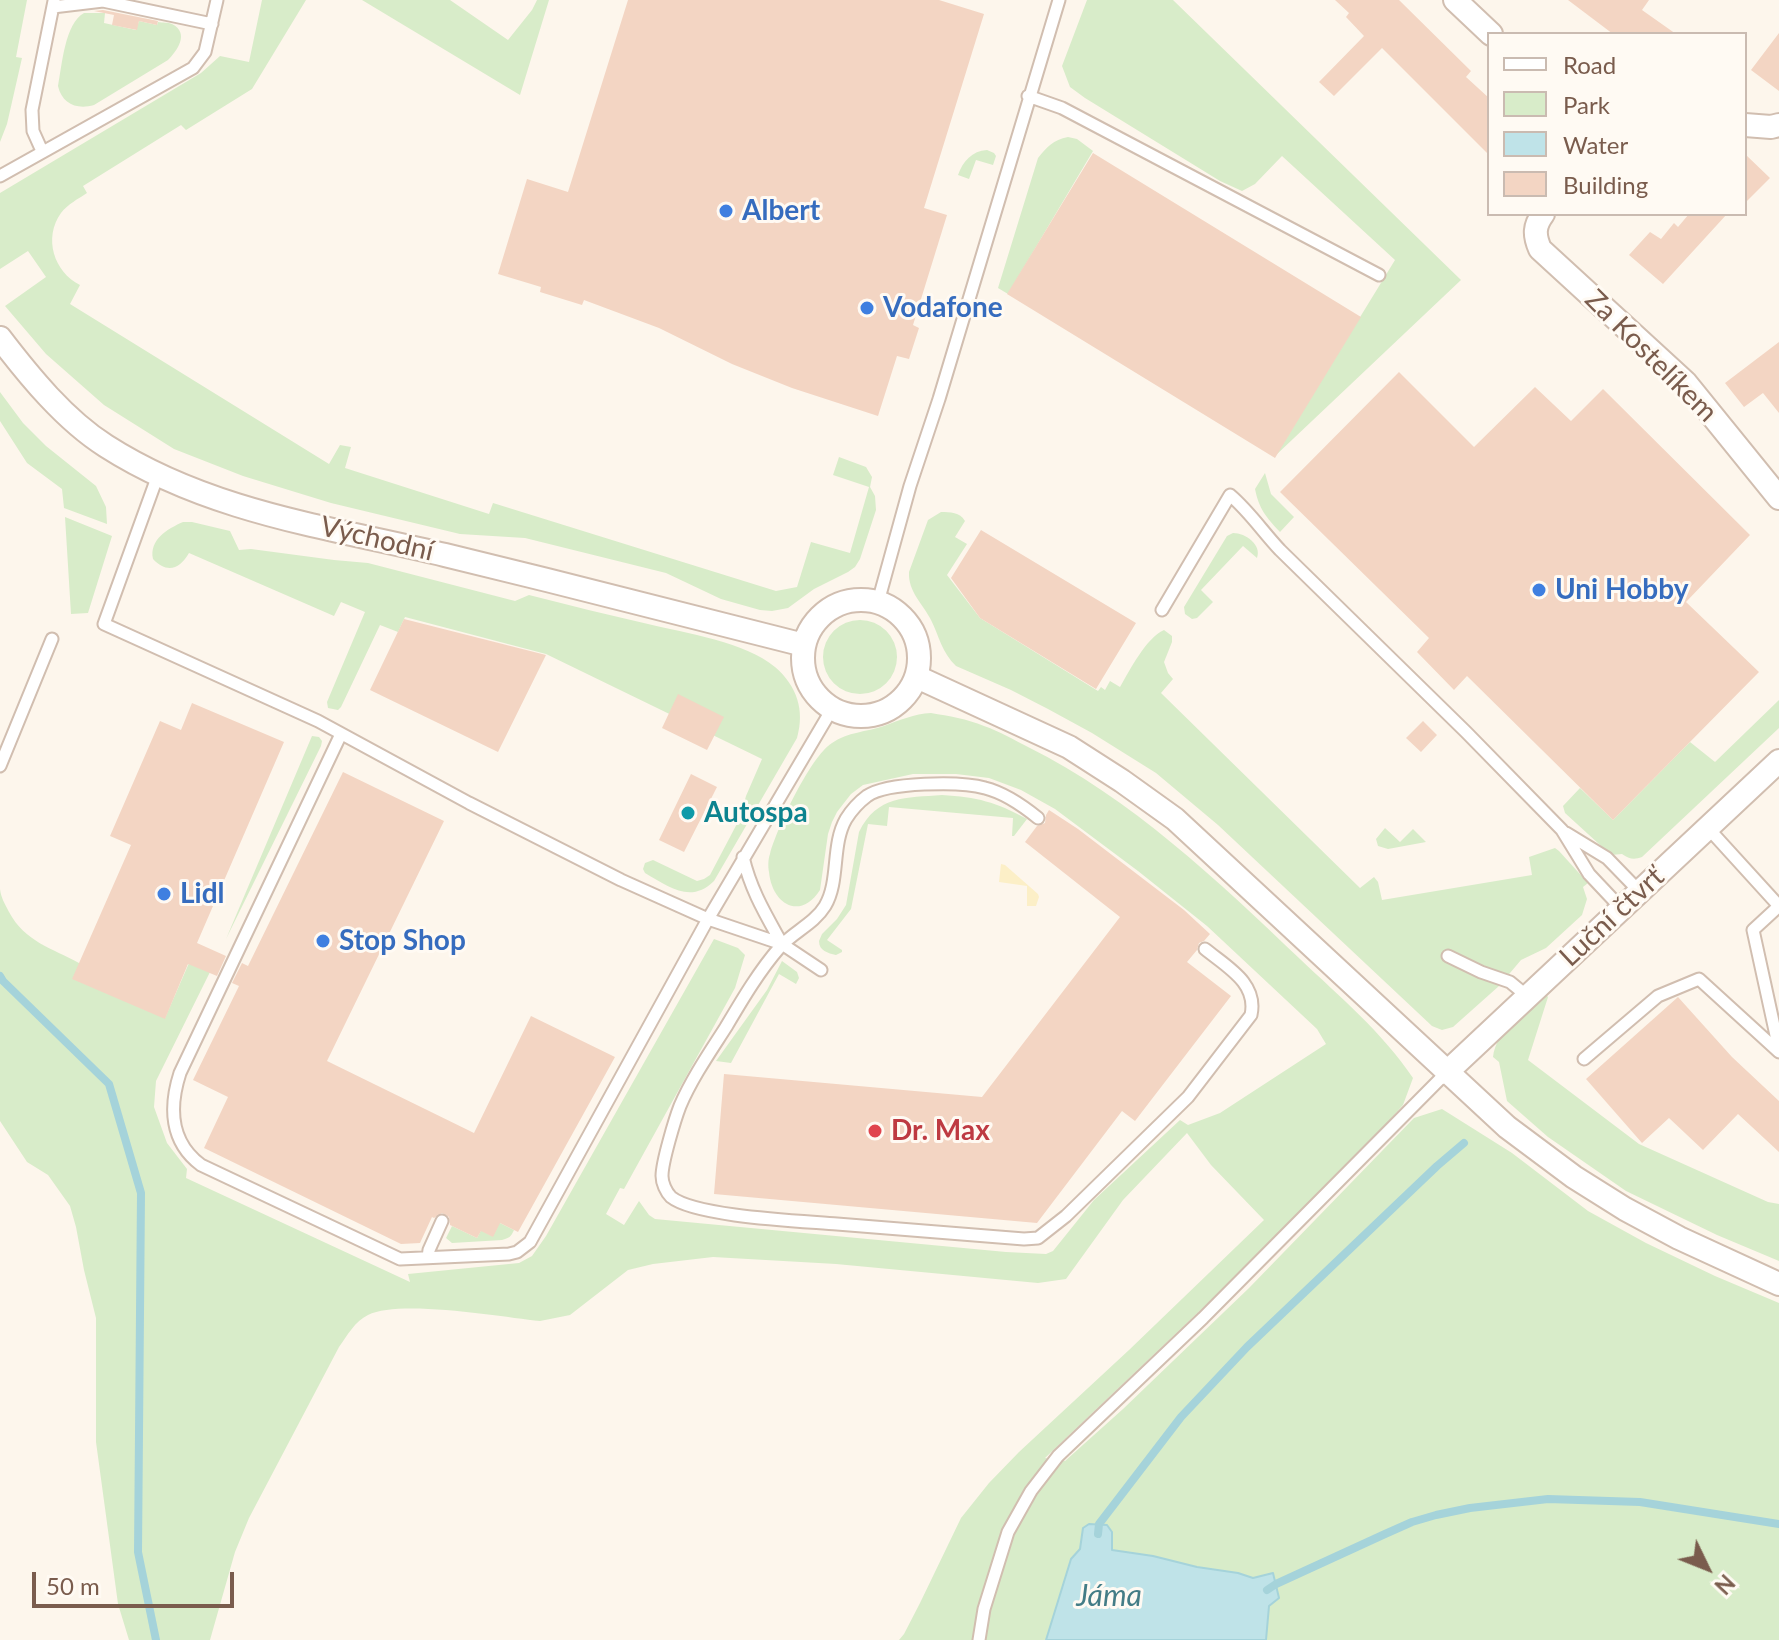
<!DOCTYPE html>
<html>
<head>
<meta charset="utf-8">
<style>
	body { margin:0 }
	#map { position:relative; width:1779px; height:1640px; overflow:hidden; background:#fdf6ec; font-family:Lato,sans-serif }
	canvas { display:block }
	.legend { position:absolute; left:1487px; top:32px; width:260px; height:184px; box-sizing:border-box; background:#fffaf3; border:2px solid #cabbb1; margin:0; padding:10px 14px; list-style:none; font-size:24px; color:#7a5c4d }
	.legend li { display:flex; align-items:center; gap:16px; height:40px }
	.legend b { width:40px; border:2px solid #cabbb1 }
	.north { position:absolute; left:1667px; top:1528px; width:80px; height:80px; -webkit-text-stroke:6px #fffaf3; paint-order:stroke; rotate:133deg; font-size:22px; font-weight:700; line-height:32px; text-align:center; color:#7a5c4d }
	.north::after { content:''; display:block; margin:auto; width:28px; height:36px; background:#7a5c4d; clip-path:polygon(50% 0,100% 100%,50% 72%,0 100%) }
	.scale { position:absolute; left:32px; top:1572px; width:202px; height:36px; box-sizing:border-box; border:4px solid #7a5c4d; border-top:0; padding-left:10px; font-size:24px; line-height:28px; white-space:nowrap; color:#7a5c4d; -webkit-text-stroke:6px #fffaf3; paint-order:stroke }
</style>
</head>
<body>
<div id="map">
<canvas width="1779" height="1640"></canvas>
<ul class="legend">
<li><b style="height:10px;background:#fff"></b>Road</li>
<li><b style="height:22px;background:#d8ecc9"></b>Park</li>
<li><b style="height:22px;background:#bfe3e8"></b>Water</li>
<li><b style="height:22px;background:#f3d5c3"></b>Building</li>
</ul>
<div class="north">N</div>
<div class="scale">50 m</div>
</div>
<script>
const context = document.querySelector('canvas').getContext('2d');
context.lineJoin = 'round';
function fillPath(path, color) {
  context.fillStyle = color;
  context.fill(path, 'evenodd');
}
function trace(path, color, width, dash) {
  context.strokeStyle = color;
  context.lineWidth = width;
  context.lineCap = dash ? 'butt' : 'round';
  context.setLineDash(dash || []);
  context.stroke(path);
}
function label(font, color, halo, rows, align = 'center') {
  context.font = font + ' Lato,sans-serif';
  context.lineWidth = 6;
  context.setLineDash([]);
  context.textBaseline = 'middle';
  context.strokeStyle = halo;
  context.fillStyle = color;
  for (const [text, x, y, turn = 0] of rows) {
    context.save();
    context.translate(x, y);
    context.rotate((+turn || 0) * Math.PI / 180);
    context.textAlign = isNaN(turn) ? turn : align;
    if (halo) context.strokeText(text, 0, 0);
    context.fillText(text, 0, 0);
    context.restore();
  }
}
fillPath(new Path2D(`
	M0,0h27l-11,57 6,1 -15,66 -7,18z
	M262,0h44l-54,89 -66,41 -5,-5 -98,61 4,7c-9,6 -19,11 -26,20 -18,25 -7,59 19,72l-10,19 259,160 11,-19 11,2 -6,21 144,46 4,-11 283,88 21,-4 14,-45 39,11 19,-66 -36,-12 6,-18 27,10 6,10 -2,10 5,9 1,14 -16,49 -5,8 -7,5 -34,17 -26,19 -16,3 -12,-1 -39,-11 -55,-26 -141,-35 -65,-4 -129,-31 -88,-27 -69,-27 -70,-44 -58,-51 -41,-48 41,-29 -18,-26 -28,18v-76l201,-120 19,-17 29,6z
	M362,0h88l58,40 24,-30 5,-10h12l-29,95z
	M1087,0h86l288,280 -186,176 120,-196 -113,-104 -27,28 -13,7 -22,-10 -135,-83 -15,-11 -8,-21z
	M84,13h21l-1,10 32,7 3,-9 18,4 1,-3c5,1 10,0 14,2 18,9 5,27 -4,36l-74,45c-17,5 -32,-1 -36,-19 4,-21 7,-63 26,-73z
	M1068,137l9,2 16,12 -85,143 -10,-6 40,-130c9,-11 15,-18 30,-21z
	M987,150l7,3 2,3 -3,9 -17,-5 -7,19 -11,-4c5,-14 14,-24 29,-25z
	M0,392l23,31 23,23 50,40 10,21 1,17 -43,-16 -2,-19 -35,-26 -27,-42z
	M1265,473l6,21 23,23 -14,15c-14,-15 -21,-23 -25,-43z
	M941,512c9,0 19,0 24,9l-10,16 12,7 -20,31 33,43 118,73 3,-4 4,3 5,-9 10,6c10,-17 26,-49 44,-57l8,6v6l-8,20 4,11 5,6 -12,14 199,195 14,-11 4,5 4,18 150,-25 -3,-18 26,-9 4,3 29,32 -5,4 4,12 -5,16 -36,33 -25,12 -22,26 -46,41 -11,3 -10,-4 -214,-201 -62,-52 -64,-40 -44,-24 -37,-19 -55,-24c-14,-13 -17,-30 -25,-46 -8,-16 -23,-28 -22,-48l19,-52z
	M65,517l47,19 -24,77 -17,1z
	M183,522h9l38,9 9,19 12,-1 83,11 34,3 147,38 14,-6c40,10 79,20 119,29 38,9 97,18 127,43 22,19 30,43 22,71l-83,143c-23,23 -45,6 -69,-8l-2,-4 2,-6 8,-3 44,21 7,-2 6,-4 30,-57 6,-22 16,-37 -216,-105 -141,-37 -7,15 -18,-7 -39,82 -3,3 -10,-2 -1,-6 38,-90 -24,-10 -7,14 -145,-63c-9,16 -22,21 -36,6 -4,-19 14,-30 30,-37z
	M1233,533c13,0 29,12 24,25l-14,-12 -42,44 12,12 -16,16 -5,1 -7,-5 -1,-7 43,-71z
	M823 657a37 37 0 1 1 74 0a37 37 0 1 1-74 0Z
	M1779,700v28l-137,129c-8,3 -13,2 -20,-3l-11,1 -46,-42 -2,-7 17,-18 33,32 77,-78 25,20z
	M931,713c18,3 36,6 53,13 15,5 30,14 44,21 104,52 189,133 272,212 39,37 83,74 113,119l-10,27 -43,48 -151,149 -164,156 20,3 58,-52 126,-121 165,-170 28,-9 70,44 76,58 58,32 69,33 64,27v337h-513l6,-67 -19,5 -15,-5 -41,-6 -44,-11 -42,-6 -4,-25 -18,-1 -6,7 -3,18 -9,11 -25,80h-147l5,-6 16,-31 41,-85 28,-35 30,-31 110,-102 135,-130 -53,-55 -24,-32 -64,67 -57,79 -28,4 -202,-19 -123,-7 -60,7 -25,6 -58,45 -30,6c-39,-4 -140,-22 -172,-6 -13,6 -21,21 -29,32l-90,171 -14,34 -25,88h-81l-11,-36 -22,-162v-124l-12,-48 -8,-43 -6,-21 -22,-31 -21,-13 -27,-41v-232c1,9 5,15 9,23 16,30 43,36 70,51 30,16 58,37 86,55l24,-55 21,9 -54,109 -2,26 13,36 20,26 -1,9 224,104 -2,-8 111,-11 13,-7 14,-20 168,-297 24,9 7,7 -10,33 -111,201 -4,-1 -14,26 18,11 15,-24 10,14 6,4 351,33 40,2 7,-3 41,-51 86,-80 8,5 32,-12 106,-69 -9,-15 -110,-103 -69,-55 -83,-62 -34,-19 -32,-12 -33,-4h-43l-50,11 -12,9 -14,18 -5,10 -4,12 -8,56c-20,31 -48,14 -51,-18 -1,-5 -1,-13 1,-18 7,-26 40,-97 62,-111 16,-11 34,-11 52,-17 16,-6 30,-12 47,-13z
	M312,736l7,1 3,4 -1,5 -95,193z
	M942,795c35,2 54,7 85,24l-13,17h-2l1,-18 -124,-11 -2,19 -19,-2 -17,85 -24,31 15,10v2l-6,3c-8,-2 -17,-4 -17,-14l3,-7 15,-15 9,-14 13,-73c18,-37 47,-34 83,-37z
	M1385,828l15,14 13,-13 13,13 -38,7 -10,-3 -2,-7z
	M782,961l15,11 2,6 -3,6 -17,-10 -48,89 -15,-2 51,-71z
	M1545,993l3,4 -20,63 111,84 129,58 11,2v57l-62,-26 -91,-44 -78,-54 -41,-36 -8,-39 -6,-5c3,-27 33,-46 52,-64z
	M488,1217l26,13c-3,7 -5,8 -12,10l-50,3 -6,-5 6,-12 25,12z`), '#d8ecc9');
fillPath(new Path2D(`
	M1001,864l4,1 33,29 1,3 -3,9h-9v-20l-28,-4z`), '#fcefc7');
const water = new Path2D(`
	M1089,1524l18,1 5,7v18l41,6 44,11 41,6 15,5 20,-5 6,25 -10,8 -3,34h-220l25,-81 9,-10 3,-21z`);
fillPath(water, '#bfe3e8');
trace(water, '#a5d3da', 2);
trace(new Path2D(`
	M0,976l3,5 106,103 32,109 -3,359 18,88
	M1098,1534l1,-10 82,-107 66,-70 190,-181 27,-23
	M1267,1590l9,-6 109,-50 27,-12 24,-7 34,-7 78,-9 92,3 139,22`), '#a5d3da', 8);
fillPath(new Path2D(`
	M628,0h311l45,14 -60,194 23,7 -34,110 6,3 -10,31 -12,-3 -19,60 -86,-28 -60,-24 -73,-36 -75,-28 -2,5 -42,-13 1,-5 -43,-13 29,-95 41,13z
	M1335,0h64l72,71 -5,6 23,21v57l-107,-107 -48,48 -15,-14 45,-46 -18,-19 3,-4z
	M1568,0h81l-7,10 34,24h-63z
	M103,10l55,11 -1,4 -18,-4 -2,9 -25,-5 2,-10 -20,-4z
	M1779,33v58l-28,-21z
	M1093,153l268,164 -86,141 -268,-164z
	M1745,154l25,24 -25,25z
	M1689,214h38l-64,70 -34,-29 21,-23 11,7 13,-16 4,4z
	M1779,342v71l-16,-20 -19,14 -19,-24z
	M1399,372l75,75 61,-60 36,34 32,-32 147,146 -64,67 73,70 -146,148 -146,-144 -13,14 -37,-38 12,-14 -149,-146z
	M981,530l155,93 -40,66 -116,-71 -29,-40z
	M404,619l142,36 -48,97 -128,-62z
	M678,694l46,23 -17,33 -45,-22z
	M192,703l92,39 -87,201 29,13 -9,20 -29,-12 -23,55 -93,-40 59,-134 -21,-9 50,-115 21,9z
	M1423,721l14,14 -16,17 -15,-14z
	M343,772l101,49 -117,240 147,72 57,-117 84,41 -97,175 -18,-9 -7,14 -12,-6 -4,7 -27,-13 -1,-8 -7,-4 -8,5 -2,-1 -12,26 -19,1 -197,-96 24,-51 -35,-17 46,-94 -7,-3 10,-20 6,3z
	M691,774l26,13 -33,65 -25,-12z
	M1049,810l29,19 106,81 26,24 -6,7 -5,2 -2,7 -10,12 44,34 -96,125 -13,-10 -85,112 -323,-29 10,-120 258,23 138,-180 -95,-75 12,-16 8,-3 1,-8z
	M1678,997l54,60 47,44v51l-41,-38 -35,36 -34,-32 -27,25 -56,-64z`), '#f3d5c3');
const lane = new Path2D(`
	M53,7l50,-6 109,23
	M1028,96l34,12 317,167
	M42,151l-9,-20 -1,-21 22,-109
	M0,176l193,-108 12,-16 12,-52
	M158,475l-54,149 214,97 151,82 152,77 87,39 74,25 39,26
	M878,602l32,-116 29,-87 120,-399
	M1162,610l68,-115c19,16 33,37 50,55l186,182 96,98 27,44 32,34
	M341,734l-161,339c-11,34 -10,69 21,92l199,94 109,-5 8,-2 13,-10 178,-323 124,-210
	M0,766l52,-127
	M1038,818c-16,-13 -33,-25 -53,-30 -24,-7 -98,-6 -118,8 -8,6 -16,15 -21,23 -15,26 -6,62 -21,87 -11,18 -32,26 -45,41 -21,24 -38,53 -54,80 -16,25 -34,51 -46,79 -5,13 -18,56 -18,70 0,7 4,16 9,21 25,20 131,24 166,27 63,5 125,10 187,15l14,-1 28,-22 122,-119 63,-82c7,-32 -24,-48 -46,-66
	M1708,828l71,78
	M1566,833l41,25 32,33
	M743,857c8,34 23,58 39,87
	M1779,906l-26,24 26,119
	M1448,956l33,16 29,10 17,14
	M1584,1059l74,-63 41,-17 80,73
	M428,1257l1,-7 13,-29
	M979,1640l5,-31 24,-77 23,-41 27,-35 145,-138 243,-245`);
const street = new Path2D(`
	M1455,0l36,34
	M1745,125l26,2 8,-2
	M1543,214c-9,12 -9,21 -3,35l145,133 94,116
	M0,338c29,38 65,82 106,108 103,66 222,81 339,109 120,29 240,60 359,90
	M803 658a58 58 0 1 1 116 0a58 58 0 1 1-116 0Z
	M917,677l152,70 53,34 53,38 332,308 67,50 51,32 54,29 100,46
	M1446,1073l333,-312`);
trace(lane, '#d1beb0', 15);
trace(street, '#d1beb0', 26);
trace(lane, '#fff', 11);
trace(street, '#fff', 22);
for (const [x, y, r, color] of [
	[726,211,8,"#3f7fe0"],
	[867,308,8,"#3f7fe0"],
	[1539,590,8,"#3f7fe0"],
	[688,813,8,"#0f9aa8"],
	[164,894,8,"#3f7fe0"],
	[323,941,8,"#3f7fe0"],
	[875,1131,8,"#e0444e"]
]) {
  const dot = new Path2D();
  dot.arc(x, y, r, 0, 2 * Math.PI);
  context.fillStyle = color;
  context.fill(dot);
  trace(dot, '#fffaf3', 3);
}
label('bold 28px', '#366cbe', '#fffaf3', [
	["Albert",742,211],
	["Vodafone",883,308],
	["Uni Hobby",1555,590],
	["Lidl",180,894],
	["Stop Shop",339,941]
], 'left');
label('28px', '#7a5c4d', '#fffaf3', [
	["Za Kostelíkem",1651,356,45],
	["Východní",377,539,13],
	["Luční čtvrť",1612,917,-43]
]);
label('bold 28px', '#0d838f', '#fffaf3', [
	["Autospa",704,813]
], 'left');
label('bold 28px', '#be3a42', '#fffaf3', [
	["Dr. Max",891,1131]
], 'left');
label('italic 30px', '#437c86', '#fffaf3', [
	["Jáma",1109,1596]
]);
</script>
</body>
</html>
